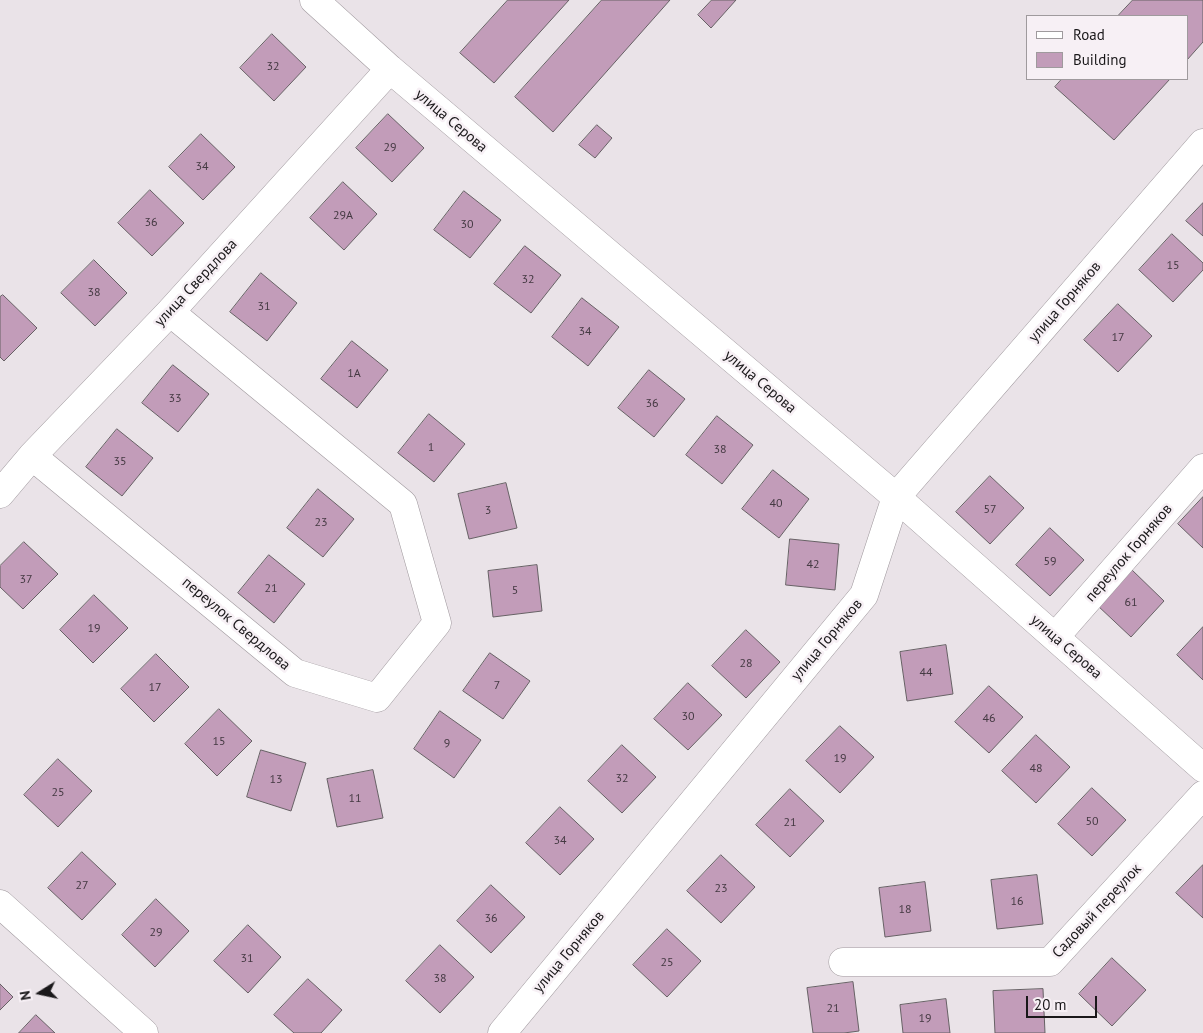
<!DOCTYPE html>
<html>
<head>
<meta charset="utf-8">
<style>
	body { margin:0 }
	#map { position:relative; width:1203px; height:1033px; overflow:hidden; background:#eae3e8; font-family:"PT Sans",sans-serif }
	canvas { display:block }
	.legend { position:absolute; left:1026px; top:15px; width:162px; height:65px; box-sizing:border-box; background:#f7f0f5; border:1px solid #9f9a9d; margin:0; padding:6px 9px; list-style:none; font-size:15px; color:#1a181a }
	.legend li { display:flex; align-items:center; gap:10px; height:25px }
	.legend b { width:25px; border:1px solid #9f9a9d }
	.north { position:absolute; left:15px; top:968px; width:50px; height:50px; -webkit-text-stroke:4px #f7f0f5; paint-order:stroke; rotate:260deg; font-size:14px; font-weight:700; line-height:20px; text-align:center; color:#1a181a }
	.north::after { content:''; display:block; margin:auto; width:18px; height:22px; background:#1a181a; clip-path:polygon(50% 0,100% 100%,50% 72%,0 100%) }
	.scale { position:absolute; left:1026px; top:996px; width:71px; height:22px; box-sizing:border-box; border:2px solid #1a181a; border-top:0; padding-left:6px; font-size:15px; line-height:18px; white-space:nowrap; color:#1a181a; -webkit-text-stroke:4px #f7f0f5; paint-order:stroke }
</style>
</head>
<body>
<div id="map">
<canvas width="1203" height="1033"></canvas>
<ul class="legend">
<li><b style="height:6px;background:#fff"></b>Road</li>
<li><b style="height:14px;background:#c29cb9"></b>Building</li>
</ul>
<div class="north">N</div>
<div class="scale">20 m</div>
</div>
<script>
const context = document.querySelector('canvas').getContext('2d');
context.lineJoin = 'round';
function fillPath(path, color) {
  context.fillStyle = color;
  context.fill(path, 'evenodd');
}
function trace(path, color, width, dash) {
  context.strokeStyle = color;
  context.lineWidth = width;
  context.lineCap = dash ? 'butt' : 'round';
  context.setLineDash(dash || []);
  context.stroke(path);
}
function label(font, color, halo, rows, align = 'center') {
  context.font = font + ' "PT Sans",sans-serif';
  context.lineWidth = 5;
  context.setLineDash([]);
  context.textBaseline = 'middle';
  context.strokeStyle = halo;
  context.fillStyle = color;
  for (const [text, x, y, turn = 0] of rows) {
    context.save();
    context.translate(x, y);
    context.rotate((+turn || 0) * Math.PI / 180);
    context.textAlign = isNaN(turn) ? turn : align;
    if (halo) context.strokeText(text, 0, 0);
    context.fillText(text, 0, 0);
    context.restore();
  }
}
const building = new Path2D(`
	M508,0h61l-75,83 -34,-30z
	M602,0h68l-117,132 -38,-35z
	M712,0h24l-25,28 -13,-13z
	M1133,0h70v42l-16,18v-44h-69z
	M272,34l34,33 -32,34 -34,-33z
	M1062,79h108l-56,61 -59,-53z
	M388,114l36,34 -32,34 -36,-34z
	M597,125l15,13 -17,20 -16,-13z
	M201,134l34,33 -32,33 -34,-33z
	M343,182l34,32 -33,36 -34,-32z
	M150,190l34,33 -32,33 -34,-33z
	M464,191l37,29 -31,38 -36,-28z
	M1203,203v33l-17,-15z
	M1172,234l31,29v7l-30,32 -34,-32z
	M525,246l36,29 -30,38 -37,-29z
	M94,260l33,33 -32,33 -34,-33z
	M261,273l36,30 -30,38 -37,-29z
	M3,295l34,33 -33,33 -4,-4v-60z
	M582,298l37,29 -31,39 -36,-29z
	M1118,304l34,32 -34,36 -34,-32z
	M352,341l36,29 -31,38 -36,-29z
	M173,365l36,29 -31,38 -36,-29z
	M649,370l36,29 -31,38 -36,-29z
	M429,414l36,30 -31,38 -36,-29z
	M717,416l36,29 -31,39 -36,-29z
	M117,429l36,29 -31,38 -36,-29z
	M773,470l36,29 -30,39 -37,-29z
	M990,476l34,32 -34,36 -34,-32z
	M506,483l11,45 -48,11 -11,-45z
	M318,489l36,30 -31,38 -36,-29z
	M1203,497v51l-25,-24z
	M1050,528l34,32 -34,36 -34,-31z
	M790,539l49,5 -4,46 -49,-5z
	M24,542l34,32 -35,35 -23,-22v-21z
	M269,555l36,29 -31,39 -36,-30z
	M537,565l5,46 -49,6 -5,-46z
	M1131,569l33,32 -33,36 -34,-32z
	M94,595l34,33 -35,35 -33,-33z
	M1203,627v53l-26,-25z
	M746,630l34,32 -34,36 -34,-32z
	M946,645l7,49 -46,7 -7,-49z
	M490,653l40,28 -27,38 -40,-28z
	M156,654l33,33 -35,35 -33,-33z
	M688,683l34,32 -34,35 -34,-31z
	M989,686l34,31 -34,36 -34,-31z
	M219,709l33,32 -35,35 -32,-32z
	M440,711l41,29 -27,38 -40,-29z
	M840,726l34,31 -34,36 -34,-32z
	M1036,735l34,32 -34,36 -34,-32z
	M622,745l34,32 -34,36 -34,-32z
	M261,750l45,13 -15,48 -44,-14z
	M58,759l34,32 -34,36 -34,-32z
	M373,770l10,48 -46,9 -10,-48z
	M1092,788l34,32 -34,36 -34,-32z
	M790,789l34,32 -34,36 -34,-32z
	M560,807l34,32 -34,36 -34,-32z
	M82,852l34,32 -34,36 -34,-32z
	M721,855l34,32 -34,36 -34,-32z
	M1203,865v53l-27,-25z
	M1037,875l6,49 -46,5 -6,-49z
	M925,882l6,49 -46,6 -6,-49z
	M491,885l34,32 -34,36 -34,-32z
	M156,899l33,32 -34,36 -33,-32z
	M248,925l33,32 -33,36 -34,-32z
	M667,929l34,32 -34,36 -34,-32z
	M440,945l34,32 -34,36 -34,-32z
	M1112,958l34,32 -34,36 -33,-32z
	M308,979l34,31 -21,23h-27l-20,-18z
	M853,982l6,49 -15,2h-31l-6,-45z
	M0,984l13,13 -13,13z
	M1043,989l2,44h-50l-2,-42z
	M946,999l4,34h-47l-3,-28z
	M36,1015l19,18h-36z`);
fillPath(building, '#c29cb9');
trace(building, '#676165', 1);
const minor = new Path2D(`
	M314,0l76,69 506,428 307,271
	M32,456l263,217 82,25 60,-75 -34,-119 -233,-192
	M0,494l32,-38 138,-144 220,-243
	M1055,637l148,-169
	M0,904l144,129
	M843,962h207l153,-167
	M502,1033l362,-438 32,-98 307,-354`);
trace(minor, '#9f989d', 29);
trace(minor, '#fff', 28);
label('12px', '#443942', null, [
	["32",273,67],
	["29",390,148],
	["34",202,167],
	["29А",343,216],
	["36",151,223],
	["30",467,225],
	["15",1173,266],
	["32",528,280],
	["38",94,293],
	["31",264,307],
	["34",585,332],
	["17",1118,338],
	["1А",354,374],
	["33",175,399],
	["36",652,404],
	["1",431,448],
	["38",720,450],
	["35",120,462],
	["40",776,504],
	["57",990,510],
	["3",488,511],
	["23",321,523],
	["59",1050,562],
	["42",813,565],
	["37",26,580],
	["21",271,589],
	["5",515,591],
	["61",1131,603],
	["19",94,629],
	["28",746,664],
	["44",926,673],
	["7",497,686],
	["17",155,688],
	["30",688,717],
	["46",989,719],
	["15",219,742],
	["9",447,744],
	["19",840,759],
	["48",1036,769],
	["32",622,779],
	["13",276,780],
	["25",58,793],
	["11",355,799],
	["50",1092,822],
	["21",790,823],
	["34",560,841],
	["27",82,886],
	["23",721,889],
	["16",1017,902],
	["18",905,910],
	["36",491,919],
	["29",156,933],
	["31",247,959],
	["25",667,963],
	["38",440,979],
	["21",833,1009],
	["19",925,1019]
]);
label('15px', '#1a181a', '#f7f0f5', [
	["улица Серова",451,121,40],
	["улица Свердлова",196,283,-47],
	["улица Горняков",1065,302,-49],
	["улица Серова",760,382,40],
	["переулок Горняков",1129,553,-49],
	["переулок Свердлова",236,624,40],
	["улица Горняков",827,640,-50],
	["улица Серова",1066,647,41],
	["Садовый переулок",1097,911,-47],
	["улица Горняков",569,952,-50]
]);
</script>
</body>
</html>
